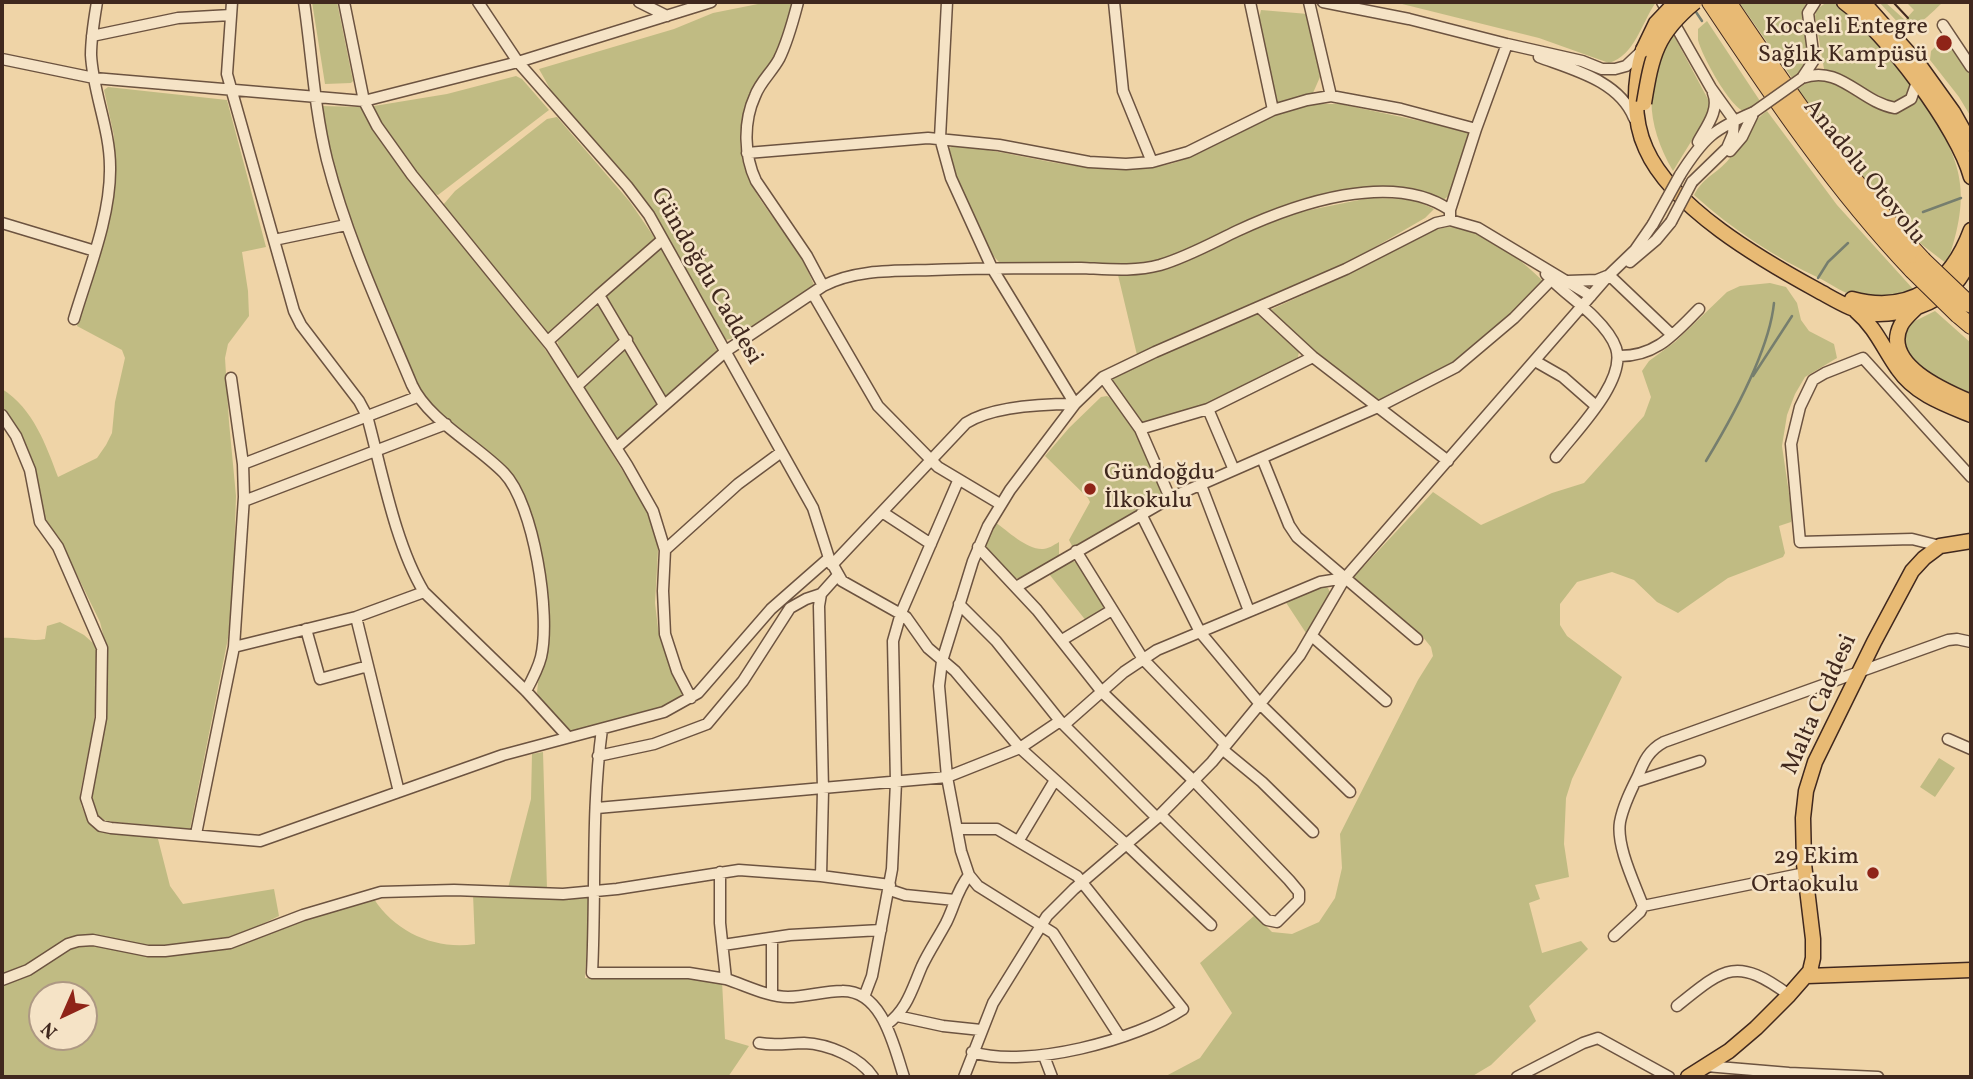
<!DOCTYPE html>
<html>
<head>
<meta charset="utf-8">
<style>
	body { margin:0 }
	#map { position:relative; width:1973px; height:1079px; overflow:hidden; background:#efd4a7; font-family:Vollkorn,serif }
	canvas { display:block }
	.frame { position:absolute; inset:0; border:4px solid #40281e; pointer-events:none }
	.north { position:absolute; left:28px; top:981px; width:70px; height:70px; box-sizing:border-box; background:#f5e3c6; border:2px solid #ad9883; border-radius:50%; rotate:224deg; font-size:19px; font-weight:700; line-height:28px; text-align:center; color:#40281e }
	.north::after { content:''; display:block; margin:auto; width:24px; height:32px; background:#8f2418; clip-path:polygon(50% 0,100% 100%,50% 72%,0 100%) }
</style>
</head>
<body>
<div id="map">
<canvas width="1973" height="1079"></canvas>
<div class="frame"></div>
<div class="north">N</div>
</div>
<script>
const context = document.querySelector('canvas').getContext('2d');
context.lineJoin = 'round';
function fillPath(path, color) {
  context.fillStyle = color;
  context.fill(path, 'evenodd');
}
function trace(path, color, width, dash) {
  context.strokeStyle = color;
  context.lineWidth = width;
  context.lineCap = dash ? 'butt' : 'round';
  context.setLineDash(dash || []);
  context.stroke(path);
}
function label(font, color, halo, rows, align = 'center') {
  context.font = font + ' Vollkorn,serif';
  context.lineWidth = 5;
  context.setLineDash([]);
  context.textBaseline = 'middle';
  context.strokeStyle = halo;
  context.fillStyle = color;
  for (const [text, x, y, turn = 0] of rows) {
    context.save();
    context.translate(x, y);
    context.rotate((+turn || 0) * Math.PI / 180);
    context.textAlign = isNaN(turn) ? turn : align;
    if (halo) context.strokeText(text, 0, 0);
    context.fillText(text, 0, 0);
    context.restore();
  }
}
fillPath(new Path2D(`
	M312,2h25l16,79 -2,2 -26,1z
	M768,2h23l1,3c-5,17 -10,35 -18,51 -9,16 -22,28 -27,46 -28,86 41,112 67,183l-75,52 -13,3 -68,-120 -104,-124 -15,-27 135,-40 39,-16z
	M1394,2h262c-15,22 -21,53 -47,61l-70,-25z
	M1739,2h68c-17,26 20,51 -15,76z
	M1827,2h8l9,4 67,75 -1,14 -12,8h-5l-59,-31 -10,-3 -9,-53 2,-7z
	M1879,2h6l20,18 9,-10 -8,-8h37c-11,10 -23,25 -40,26z
	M1261,10l47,4 12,63 -7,16 -5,3 -31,8 -18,-85z
	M1707,21l53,80 -16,10c-14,-4 -42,-55 -46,-71 0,-1 0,-10 0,-11z
	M1672,32l38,71 -2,11 -35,57c-28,-49 -29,-90 -1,-139z
	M1947,35l24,31v51l-12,-20 -29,-37 1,-9z
	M516,76l6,3 27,31 -111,85 -4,-1c-23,-25 -45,-54 -59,-84l-1,-4 73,-12z
	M1814,77l16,3 59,33 17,-4 13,-14c43,65 54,94 28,169l-26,-20 -44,-49 -79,-106z
	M108,87l119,13 39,147 -24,5 6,39 1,25 -21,28 -3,14 4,64 7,74 -3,91 -5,51 -38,191 -84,-8 -12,-8 -3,-14 15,-88 1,-61 -7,-28 -42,-86 -13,-12 -10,-46 -28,-65 -5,-5v-19c31,19 44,56 56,88l39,-19 9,-13 6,-12 3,-31 10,-44 -3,-8 -45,-24 30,-99 8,-37 -1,-54 -10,-46z
	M1317,104h23l128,27 2,4 -19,59 -9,7 -86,-12 -201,73 -37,3 -17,-2h-101c-23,-22 -44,-83 -52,-114l6,-4c67,7 149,37 216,19 38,-10 70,-35 106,-50 13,-5 27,-8 41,-10z
	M321,106l41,1 148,193 54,76 81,131 11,29 2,14 -3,53 3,25 9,31 17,39 -27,12 -83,21 -6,-1 -29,-31 -2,-7 2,-17 9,-24 -1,-61 -4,-24 -22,-79 -10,-15 -79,-65 -14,-19 -30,-69 -36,-93 -24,-83z
	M1767,111l70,94 77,85c-19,8 -38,11 -59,6 -11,-3 -23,-11 -34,-17 -47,-22 -89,-50 -127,-84 10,-19 23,-21 35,-36 16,-18 17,-33 38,-48z
	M557,117l73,85 26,38 -109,95 -104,-130 12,-14 92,-72z
	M1369,198l43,1 22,10 -9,9 -74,43 -214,94 -19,-80 26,-2 151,-60z
	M1448,227c36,1 70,30 96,55l-24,26 -66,56 -75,40 -69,-55 -40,-39 81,-37 78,-42z
	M660,247l58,105 -54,46 -58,-101z
	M1770,283l16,4 11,16 4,17 8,11 25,13 3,14 -32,19 -10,17 -8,21 -5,31 10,68 -1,8 -12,4 6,27 -2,4 -55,21 -50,35 -21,-11 -23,-22 -22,-8 -35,10 -17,22v21l7,11 55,41 -50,102 -6,19 -2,46 5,33 -34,8 5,14 -11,4 13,50 39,-12 7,8 -59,57 7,15 -45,44 -20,12h-307l36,-19 32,-45 -32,-50 55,-48 17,17 20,2 27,-12 16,-24 7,-30 -2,-34 78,-154 15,-24 -2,-9 -9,-11 -70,-57 81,-87 48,33 71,-32 32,-10 60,-67 7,-19 -9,-26 7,-10 26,-19 52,-50 13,-6z
	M598,305h2l20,34v3l-41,35 -3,-1 -15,-23 -4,-13z
	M1935,311l36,32v50c-27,-12 -53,-21 -68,-49l4,-19z
	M1257,314l42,38 -2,10 -91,44 -64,19 -32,-47z
	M626,348l33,57 -42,36 -34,-52v-3z
	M1107,396c22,12 53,75 56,100l-90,52 -4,-8 21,-38 -2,-4 -43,-42 24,-28 32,-31z
	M996,523c12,8 31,27 47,26 5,0 11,-4 16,-7v14l-37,22h-8l-31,-30z
	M1070,561l8,1 29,47 -20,13 -38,-48z
	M1323,586l5,2 2,4 -24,41 -21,-32z
	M60,622l24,13 9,8 4,8v40l-4,38 -13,64 1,12 6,15 14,12 46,3 11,4 12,47 13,18 91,-15 5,27 -48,23 -69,9 -89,-10 -38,26 -33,12v-338c15,-1 29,4 43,1l2,-13z
	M543,752l4,137 -39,-1 23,-89 1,-45z
	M1939,758l16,10 -20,29 -15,-10z
	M473,894l117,1 -5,83 82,-1 55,4 3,58 24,7 -21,31h-726v-94l65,-35 17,-5 96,11 39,-4 125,-44 30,-7c22,34 62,51 101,45zM42,995h42v42h-42z`), '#c0bb83');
trace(new Path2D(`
	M1694,9l8,12
	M1923,212l38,-14
	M1818,278l10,-16 20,-19
	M1753,376l39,-60
	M1706,461c26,-43 63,-109 68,-158`), '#767e6e', 2.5);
const minor = new Path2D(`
	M232,2l-5,72 67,237 7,14 58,76 8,15c15,55 28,128 57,176l102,99 42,46
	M304,2c8,54 10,105 23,158 20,78 54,151 85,225 16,35 65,60 92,88 30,31 47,142 37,184 -3,12 -9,23 -15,34
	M344,2l20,99 13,25 35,49 139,171 76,119 26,46 12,39 -2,41 2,43 12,37 14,27
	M478,2l40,60 109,124 22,29 164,293 16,50 13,23 64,36 22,31 27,23 65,77 107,97 84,80
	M639,2l28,14
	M798,2c-5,19 -10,39 -19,57 -7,13 -19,23 -24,37 -12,26 -11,60 1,85l51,75 16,30
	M947,2l-7,136 11,40 41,90 83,136
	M1250,2l23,108
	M1309,2l22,94
	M1323,2l86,17 98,25 75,17 20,8h13l11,-3 17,-16
	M1662,2l49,86 23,32 -1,14 -6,14 -35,34
	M1943,25l28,42
	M92,36l86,-18 53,-3
	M1539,57c35,13 80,24 95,61
	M2,59l92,19 270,23 154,-39 193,-60
	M1802,78c38,-14 58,24 93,30l16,-9 6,-17
	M1802,78l12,-18 -6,-47 7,-11
	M1698,142c8,-15 22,-32 15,-49
	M1730,151l12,-14 12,-25
	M747,153l181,-15 71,7 90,17 37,2 26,-2 -29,-71 -9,-89
	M1152,162l36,-10 85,-42 34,-10 24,-4 70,13 75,20 31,-85
	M1680,175c24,-38 34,-46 74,-63
	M1450,217v-7l26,-81
	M2,223l93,28
	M274,240l72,-15
	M662,240l-63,55 65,110
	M1630,262l26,-22 15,-18
	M1546,274c14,16 33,28 48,43 9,9 18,19 22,31 11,33 -41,84 -60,109
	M1609,275l63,60
	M1568,281l29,-1 10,-4
	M813,294l65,112 60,61 62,37
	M1259,307l54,50 135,104
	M74,319c14,-47 37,-103 36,-152 0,-38 -17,-74 -19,-112 0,-18 3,-35 6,-53
	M548,341l51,-46
	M1618,356c38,1 56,-22 81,-47
	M1535,361l28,16 33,29
	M1103,377l37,52 30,69
	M577,386l50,-46
	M1208,409l26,61
	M2,415l14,21 14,34 10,52 18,25 44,101 -1,70 -15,80 7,21 8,7 10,2 149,13 243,-86 161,-43 34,-19 73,-84 58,-51
	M1140,429l68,-20 105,-52
	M616,448l110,-97 97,-65c33,-17 72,-15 109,-16 50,-2 99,-2 149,-2 26,1 53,4 79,-3 27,-8 52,-22 77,-34 58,-27 155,-61 213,-21
	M1262,458l27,67 8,12 120,102
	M243,464l174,-67
	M1201,485l48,126
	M244,501l202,-77
	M882,512l49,32
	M1141,514l59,118 60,72 90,88
	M1940,546l-28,-7 -112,3 -9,-98 9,-37 13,-27 12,-7 38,-15 108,119
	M978,547l59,63 65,82 93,90 94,98 10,12v8l-22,22 -10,-2 -106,-105
	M665,550l73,-66 42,-31
	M1076,551l67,108 83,86
	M832,565l134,-142c27,-17 78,-19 109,-19
	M1016,587l154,-89 208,-91 78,-40 58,-49 37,-38
	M959,604l37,37 64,80 97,97
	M356,617l43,175
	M306,629l14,50 48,-13
	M1312,636l74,65
	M1062,640l50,-30
	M234,647l122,-30 68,-25
	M1064,725l60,-53 33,-22 163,-68 25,-4
	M602,729c-11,81 -6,163 -10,244h97l37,6
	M1948,739l23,10
	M1222,749l40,33 51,50
	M598,756l56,-12 53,-20 36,-43 47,-73 16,-9 15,-5
	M1635,782l65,-21
	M597,808l350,-31 73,-29 40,-27
	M957,829h40l80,47 106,133c-47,31 -156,60 -211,43
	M196,834l38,-187 10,-150 -1,-33 -12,-86
	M1019,840l36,-60
	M720,872v51l6,56c19,6 42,18 62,18 18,0 36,-6 54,-6 41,-1 52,56 62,86
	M821,876l2,-86 -4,-184 2,-12 17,-19
	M890,890l15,5 50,5
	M1643,906c-8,-22 -27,-60 -23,-84 3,-16 11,-32 18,-46 6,-15 11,-26 26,-34l284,-102 9,-1 14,3
	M1614,936l26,-24 3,-6 162,-33
	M772,938v56
	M723,945l67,-10 91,-5
	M2,980l26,-10 40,-26 10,-3 15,-1 55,11h17l65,-8 73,-28 78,-23 73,-2 109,4 54,-5 122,-19 82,6 69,9
	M864,997l8,-21 20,-107 4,-87 -3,-141 8,-28 57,-132
	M1677,1006c47,-38 59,-50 112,-11
	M897,1016l46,10 38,4
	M886,1025c21,-15 26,-36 36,-59 7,-15 16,-28 24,-43 9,-18 10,-31 23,-48
	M1120,1037l-67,-104 -75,-47 -9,-11 -8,-24 -14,-74 -8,-91 3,-25 31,-100 15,-35 22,-36 65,-86 28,-27 52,-25 191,-83 90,-46 14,-3 28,8 113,68
	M759,1043c16,3 30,0 45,0 24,1 56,14 69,34
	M1044,1056l8,21
	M1706,1066l83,7 89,4
	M964,1077l29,-74 54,-87 27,-27 83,-71 55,-56 88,-107 45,-77 264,-303 26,-25 18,-26
	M1517,1077l66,-34 15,-5 71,39`);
const major = new Path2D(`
	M1844,2c41,30 114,126 127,175
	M1863,2l57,64 33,46 18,32
	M1643,50c-9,31 -11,69 3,99 26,59 116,111 171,141 17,9 38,23 58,24 26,1 61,-10 79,-29 7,-7 12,-17 17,-26
	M1852,299c59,16 99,-15 119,-69
	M1916,308c-5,5 -11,10 -15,17 -20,39 44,66 70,77
	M1856,311c20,17 27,37 42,58 17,25 46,35 73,46
	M1807,976l164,-6
	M1688,1077l41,-26 27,-23 33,-33 21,-24 3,-13v-19l-9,-75 -1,-46 3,-27 9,-29 59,-120 38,-71 12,-13 16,-12 31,-5`);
const highway = new Path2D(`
	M1710,2c62,93 125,187 202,268
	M1728,2c60,89 121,179 195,258
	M1958,315l13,11`);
trace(minor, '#6c5340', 13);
trace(major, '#40281e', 17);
trace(highway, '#40281e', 18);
trace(minor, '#f5e3c6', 10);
trace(major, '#e8ba74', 14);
trace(highway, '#e8ba74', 16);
trace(new Path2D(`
	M1893,2l15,16`), '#40281e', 2);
const minorBridge = new Path2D(`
	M1754,112l48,-34
	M1671,222l21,-40
	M1653,224l27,-49`);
const majorBridge = new Path2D(`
	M1643,50l13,-27 20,-21
	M1644,103c8,-48 12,-69 51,-101`);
const highwayBridge = new Path2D(`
	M1923,260l46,44
	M1912,270l46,45`);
trace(minorBridge, '#6c5340', 13, []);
trace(majorBridge, '#40281e', 17, []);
trace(highwayBridge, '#40281e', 18, []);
trace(minorBridge, '#f5e3c6', 10);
trace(majorBridge, '#e8ba74', 14);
trace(highwayBridge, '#e8ba74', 16);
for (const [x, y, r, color] of [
	[1944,43,9,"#8f2418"],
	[1090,489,7,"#8f2418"],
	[1873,873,7,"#8f2418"]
]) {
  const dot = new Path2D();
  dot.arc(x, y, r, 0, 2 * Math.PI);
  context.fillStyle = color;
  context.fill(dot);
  trace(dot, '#f5e3c6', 2.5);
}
label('24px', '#40281e', '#f5e3c6', [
	["Kocaeli Entegre",1928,29],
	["Sağlık Kampüsü",1928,57],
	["Gündoğdu",1104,475,"left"],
	["İlkokulu",1104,503,"left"],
	["29 Ekim",1859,859],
	["Ortaokulu",1859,887]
], 'right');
label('24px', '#40281e', '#f5e3c6', [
	["Anadolu Otoyolu",1863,173,51],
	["Gündoğdu Caddesi",705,277,60],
	["Malta Caddesi",1821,705,-66]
]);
</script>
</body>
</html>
